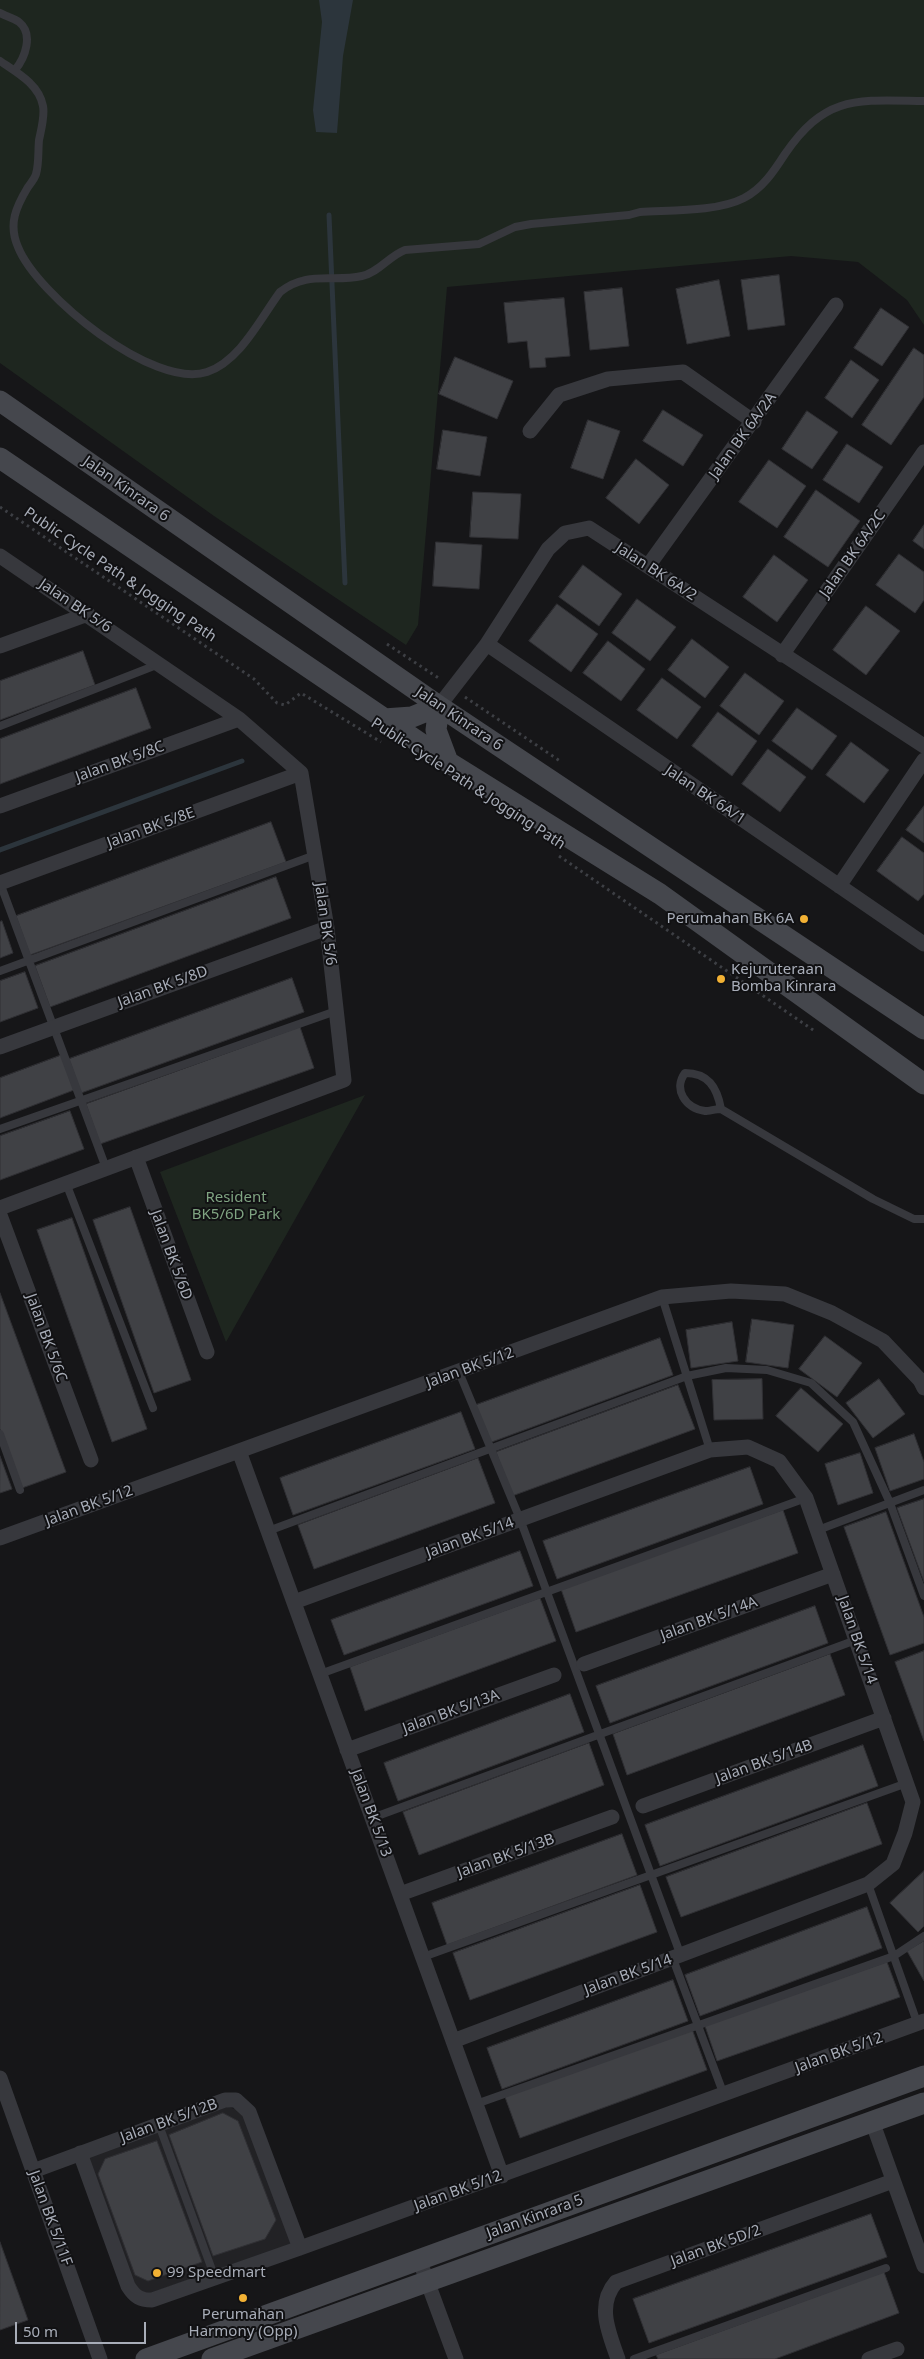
<!DOCTYPE html>
<html>
<head>
<meta charset="utf-8">
<style>
	body { margin:0 }
	#map { position:relative; width:924px; height:2359px; overflow:hidden; background:#161618; font-family:"Noto Sans",sans-serif }
	canvas { display:block }
	.scale { position:absolute; left:15px; top:2322px; width:131px; height:22px; box-sizing:border-box; border:2px solid #a8adb8; border-top:0; padding-left:6px; font-size:15px; line-height:18px; white-space:nowrap; color:#a8adb8; -webkit-text-stroke:4px #111113; paint-order:stroke }
</style>
</head>
<body>
<div id="map">
<canvas width="924" height="2359"></canvas>
<div class="scale">50 m</div>
</div>
<script>
const context = document.querySelector('canvas').getContext('2d');
context.lineJoin = 'round';
function fillPath(path, color) {
  context.fillStyle = color;
  context.fill(path, 'evenodd');
}
function trace(path, color, width, dash) {
  context.strokeStyle = color;
  context.lineWidth = width;
  context.lineCap = dash ? 'butt' : 'round';
  context.setLineDash(dash || []);
  context.stroke(path);
}
function label(font, color, halo, rows, align = 'center') {
  context.font = font + ' "Noto Sans",sans-serif';
  context.lineWidth = 4;
  context.setLineDash([]);
  context.textBaseline = 'middle';
  context.strokeStyle = halo;
  context.fillStyle = color;
  for (const [text, x, y, turn = 0] of rows) {
    context.save();
    context.translate(x, y);
    context.rotate((+turn || 0) * Math.PI / 180);
    context.textAlign = isNaN(turn) ? turn : align;
    if (halo) context.strokeText(text, 0, 0);
    context.fillText(text, 0, 0);
    context.restore();
  }
}
fillPath(new Path2D(`
	M227,2107l9,2 8,8 48,127 -141,49 -11,-1 -6,-8 -46,-127z`), '#222225');
fillPath(new Path2D(`
	M0,0h924v325l-17,-25 -49,-38 -67,-6 -344,31 -29,338 -12,20 -192,-129 -214,-153z
	M365,1095l-139,247 -66,-170z`), '#1e261f');
fillPath(new Path2D(`
	M319,0h34l-10,56 -6,77 -21,-1 -3,-22 9,-88z`), '#2c353c');
trace(new Path2D(`
	M329,215l16,368
	M0,850l242,-89`), '#2c353c', 5);
const building = new Path2D(`
	M779,275l6,50 -37,5 -7,-50z
	M719,280l11,56 -43,8 -11,-55z
	M622,288l7,58 -39,4 -6,-58z
	M564,298l6,58 -25,2 1,9 -16,1 -3,-27 -19,2 -4,-40z
	M881,308l28,19 -27,39 -28,-18z
	M914,348l10,7v42l-33,48 -29,-20z
	M455,357l58,24 -16,38 -58,-25z
	M851,360l28,20 -27,38 -27,-20z
	M663,410l40,25 -20,31 -40,-25z
	M807,411l31,21 -26,37 -30,-20z
	M588,420l32,11 -17,48 -32,-11z
	M443,430l44,7 -7,39 -43,-7z
	M847,444l36,23 -24,36 -36,-23z
	M636,459l33,26 -30,39 -33,-26z
	M769,460l37,26 -29,42 -38,-26z
	M816,490l44,31 -32,46 -44,-30z
	M473,492l48,2 -3,45 -48,-2z
	M924,525v24l-11,-8z
	M436,542l46,3 -3,44 -46,-3z
	M899,554l25,18v28l-9,13 -39,-28z
	M774,555l34,25 -31,42 -34,-25z
	M583,565l39,29 -23,32 -40,-29z
	M637,599l39,28 -26,34 -38,-28z
	M557,604l41,30 -27,38 -42,-31z
	M866,606l34,25 -34,44 -33,-25z
	M692,639l37,28 -24,31 -37,-28z
	M608,641l37,28 -24,32 -38,-28z
	M83,651l12,34 -95,35v-39z
	M745,673l39,28 -25,34 -39,-29z
	M662,678l39,29 -24,32 -40,-29z
	M136,688l15,40 -151,56v-45z
	M797,708l40,28 -25,34 -40,-29z
	M718,712l39,29 -25,35 -40,-30z
	M851,742l38,28 -25,33 -38,-28z
	M768,749l38,28 -26,35 -38,-28z
	M924,806v37l-18,-13z
	M271,822l15,40 -256,93 -14,-39z
	M902,837l22,16v41l-6,7 -41,-30z
	M276,877l15,41 -241,89 -15,-41z
	M2,921l11,32 -13,5v-36z
	M25,972l13,36 -38,14v-41z
	M292,978l12,34 -223,81 -12,-34z
	M300,1027l14,41 -214,76 -14,-40z
	M62,1055l12,35 -74,28v-40z
	M70,1111l14,38 -84,31v-44z
	M130,1207l61,173 -37,13 -61,-173z
	M72,1218l75,211 -35,13 -75,-212z
	M0,1293l66,179 -44,16 -22,-59z
	M752,1319l42,6 -6,43 -42,-6z
	M732,1322l6,39 -47,7 -5,-38z
	M825,1336l37,27 -25,34 -38,-28z
	M660,1338l13,37 -184,68 -13,-38z
	M762,1379l1,40 -49,1 -2,-40z
	M879,1379l26,35 -32,24 -27,-35z
	M678,1385l17,44 -183,67 -16,-44z
	M801,1388l42,36 -25,28 -42,-36z
	M461,1412l14,37 -182,66 -13,-37z
	M914,1434l10,28v17l-34,12 -15,-43z
	M860,1453l13,40 -35,12 -13,-41z
	M0,1456l12,33 -12,4z
	M478,1458l17,45 -181,66 -16,-44z
	M750,1467l13,37 -206,75 -14,-38z
	M924,1499v83l-27,-74z
	M783,1510l15,43 -222,79 -15,-43z
	M886,1512l38,105v26l-34,12 -46,-128z
	M520,1551l13,35 -189,69 -13,-35z
	M540,1598l16,43 -191,70 -15,-44z
	M815,1606l13,37 -218,80 -14,-37z
	M924,1651v90l-29,-79z
	M830,1654l15,41 -218,80 -14,-41z
	M570,1694l14,38 -186,69 -14,-38z
	M589,1743l15,42 -185,70 -16,-43z
	M863,1745l15,41 -218,80 -15,-41z
	M867,1803l15,41 -201,73 -15,-40z
	M622,1834l15,41 -190,70 -15,-42z
	M924,1871v55l-6,6 -28,-29z
	M640,1885l17,47 -187,68 -17,-47z
	M867,1907l15,41 -182,68 -15,-41z
	M924,1941v40l-17,-30z
	M887,1962l13,35 -183,64 -12,-35z
	M673,1980l15,41 -186,68 -15,-41z
	M692,2029l15,41 -187,68 -15,-41z
	M223,2113l15,8 38,99 -11,19 -52,17 -44,-121z
	M157,2141l45,121 -54,19 -13,-6 -37,-101 7,-15z
	M871,2214l16,43 -238,86 -16,-44z
	M0,2242l28,78 -28,10z
	M884,2272l15,41 -124,46h-117l-2,-4z`);
fillPath(building, '#404145');
trace(building, '#303034', 1);
trace(new Path2D(`
	M0,507l254,172 23,24 8,2 16,-12 80,49
	M387,644l53,35
	M465,697l95,64
	M559,856l257,176`), '#3d3f44', 3, [2.5, 4]);
trace(new Path2D(`
	M0,13c5,3 14,5 19,9 15,12 6,36 -4,48
	M0,61c16,11 39,23 43,45 2,10 -2,24 -4,34 -1,11 0,24 -3,34 -1,4 -5,9 -8,13 -12,20 -20,37 -10,60 19,48 136,143 189,125 33,-11 53,-53 73,-80 28,-22 52,-9 82,-16 16,-3 27,-20 43,-26l74,-6 36,-17 16,-3 98,-9 11,-3c30,-2 77,0 104,-14 19,-10 30,-27 41,-44 41,-60 73,-54 139,-53
	M0,726l159,-62
	M0,883l106,285
	M0,971l315,-116
	M721,1109c-4,-22 -13,-36 -36,-36 -12,16 0,35 20,38 4,0 11,-2 16,-2l152,90 41,20h10
	M0,1129l336,-118
	M66,1183l87,225
	M662,1297l48,153
	M459,1372l61,147 161,437
	M0,1434l20,56
	M818,1530l106,-40
	M268,1531l419,-155 39,-8 41,2 44,13 42,39 37,81 34,93
	M320,1674l486,-176
	M372,1818l484,-178
	M868,1884l50,141
	M423,1957l484,-174
	M673,1959l51,136
	M476,2104l418,-148 30,-20
	M159,2125l56,153
	M634,2359l252,-91`), '#37383d', 8);
trace(new Path2D(`
	M530,431l29,-36 49,-16 75,-7 71,50
	M0,556l239,163 62,54 26,155 17,152 -344,128
	M648,566l188,-261
	M487,644l437,300
	M0,646l88,-32
	M782,655l142,-203
	M439,706l48,-62 61,-95 17,-16 24,-5 335,218
	M0,806l239,-87
	M0,883l301,-110
	M839,886l85,-126
	M0,1047l327,-119
	M136,1157l71,195
	M0,1215l91,245
	M239,1451l263,725
	M0,1538l662,-241 69,-6 54,3 47,19 51,28 37,39 4,8
	M294,1602l416,-152 38,-3 31,14 27,37 107,304 -8,31 -12,31 -25,20 -415,157
	M584,1664l249,-90
	M347,1750l207,-75
	M643,1806l241,-88
	M400,1894l212,-77
	M0,2078l100,281
	M872,2121l52,145
	M80,2153l48,133c7,11 12,14 24,14l148,-52 624,-227
	M33,2171l192,-71h11l13,12 51,136
	M419,2259l37,100
	M618,2359c-9,-26 -22,-54 -2,-77l277,-101
	M869,2359l28,-10`), '#37383d', 15);
trace(new Path2D(`
	M0,401l439,305 485,323
	M0,458l448,304 212,132 264,190
	M384,719l28,-2 27,-11 -3,24 12,32
	M146,2359l778,-283
	M212,2359l712,-256`), '#45474d', 21);
for (const [x, y, r, color] of [
	[804,919,5,"#f2b134"],
	[721,979,5,"#f2b134"],
	[157,2273,5,"#f2b134"],
	[243,2298,5,"#f2b134"]
]) {
  const dot = new Path2D();
  dot.arc(x, y, r, 0, 2 * Math.PI);
  context.fillStyle = color;
  context.fill(dot);
  trace(dot, '#111113', 2);
}
label('15px', '#a8adb8', '#111113', [
	["Jalan BK 6A/2A",743,436,-54],
	["Jalan Kinrara 6",126,489,35],
	["Jalan BK 6A/2C",853,554,-55],
	["Jalan BK 6A/2",656,572,33],
	["Public Cycle Path & Jogging Path",120,575,34],
	["Jalan BK 5/6",75,606,34],
	["Jalan Kinrara 6",459,719,34],
	["Jalan BK 5/8C",120,762,-20],
	["Public Cycle Path & Jogging Path",468,784,33],
	["Jalan BK 6A/1",705,795,34],
	["Jalan BK 5/8E",151,828,-20],
	["Jalan BK 5/6",325,924,82],
	["Jalan BK 5/8D",163,987,-20],
	["Jalan BK 5/6D",171,1255,70],
	["Jalan BK 5/6C",46,1338,70],
	["Jalan BK 5/12",470,1368,-20],
	["Jalan BK 5/12",89,1506,-20],
	["Jalan BK 5/14",470,1538,-20],
	["Jalan BK 5/14A",709,1619,-20],
	["Jalan BK 5/14",857,1640,71],
	["Jalan BK 5/13A",451,1712,-20],
	["Jalan BK 5/14B",764,1762,-20],
	["Jalan BK 5/13",371,1813,70],
	["Jalan BK 5/13B",506,1856,-20],
	["Jalan BK 5/14",628,1975,-20],
	["Jalan BK 5/12",839,2053,-20],
	["Jalan BK 5/12B",169,2121,-20],
	["Jalan BK 5/12",458,2191,-20],
	["Jalan Kinrara 5",535,2217,-20],
	["Jalan BK 5/11F",50,2218,70],
	["Jalan BK 5D/2",716,2246,-20]
]);
label('15px', '#a8adb8', '#111113', [
	["Perumahan BK 6A",794,919,"right"],
	["Kejuruteraan",731,970],
	["Bomba Kinrara",731,987],
	["99 Speedmart",167,2273],
	["Perumahan",243,2315,"center"],
	["Harmony (Opp)",243,2332,"center"]
], 'left');
label('15px', '#7fa381', '#111113', [
	["Resident",236,1198],
	["BK5/6D Park",236,1215]
]);
</script>
</body>
</html>
